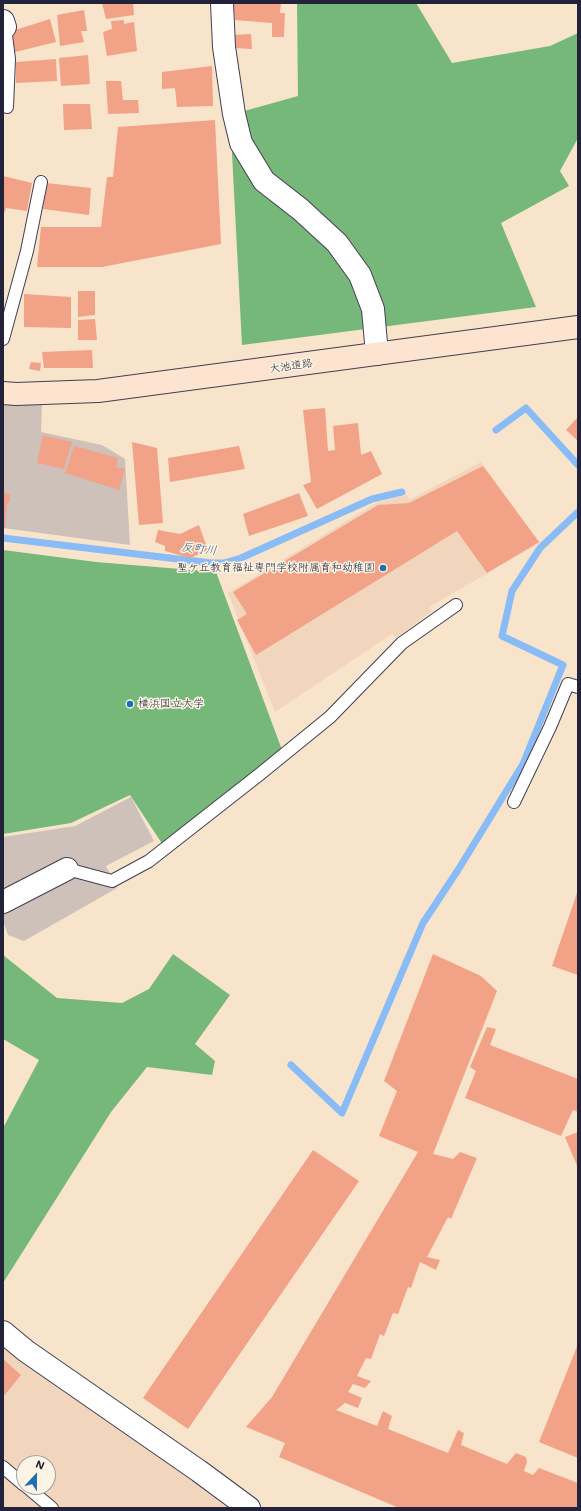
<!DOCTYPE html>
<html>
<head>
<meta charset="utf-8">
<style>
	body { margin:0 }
	#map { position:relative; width:581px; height:1511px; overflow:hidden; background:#f7e4cb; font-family:Mali,sans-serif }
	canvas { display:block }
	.frame { position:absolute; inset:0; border:4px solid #22223b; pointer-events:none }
	.north { position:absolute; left:16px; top:1455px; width:40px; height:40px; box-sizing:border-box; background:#fcf5e5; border:1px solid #a5a1a1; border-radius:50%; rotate:22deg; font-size:11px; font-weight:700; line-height:16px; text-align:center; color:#22223b }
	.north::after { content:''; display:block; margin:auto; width:14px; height:18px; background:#1f6fb2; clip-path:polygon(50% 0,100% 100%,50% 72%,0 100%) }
</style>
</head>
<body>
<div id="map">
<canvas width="581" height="1511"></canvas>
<div class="frame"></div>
<div class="north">N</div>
</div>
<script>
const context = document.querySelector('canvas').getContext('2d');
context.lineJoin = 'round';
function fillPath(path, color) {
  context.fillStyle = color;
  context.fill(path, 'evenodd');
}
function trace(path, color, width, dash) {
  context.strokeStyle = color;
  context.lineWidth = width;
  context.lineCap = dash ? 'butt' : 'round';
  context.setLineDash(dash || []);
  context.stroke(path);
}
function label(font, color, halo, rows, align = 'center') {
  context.font = font + ' Mali,"Klee One",sans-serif';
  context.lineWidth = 3;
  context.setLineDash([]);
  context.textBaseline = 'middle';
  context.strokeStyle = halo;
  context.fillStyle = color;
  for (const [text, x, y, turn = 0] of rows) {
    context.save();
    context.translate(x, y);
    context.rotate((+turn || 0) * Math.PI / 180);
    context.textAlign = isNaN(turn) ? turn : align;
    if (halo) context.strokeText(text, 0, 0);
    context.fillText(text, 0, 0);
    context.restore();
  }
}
fillPath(new Path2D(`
	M481,462l59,81 -111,64 3,4 -35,26 -5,-3 -117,78 -47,-119 148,-90 31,-8 2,5z
	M3,1344l233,164h-233zM24,1463h24v24h-24z`), '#f1d5bd');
fillPath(new Path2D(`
	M3,400l39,5 -1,27 61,13 23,14 5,86 -127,-17z
	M131,797l23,44 -48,25 11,22 -93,53 -16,-6 -5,-14v-84l72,-11z`), '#cec1ba');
fillPath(new Path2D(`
	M297,3h119l36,60 98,-17 28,-13v105l-18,33 9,15 -68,37 35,84 -294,38 -12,-230 68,-19z
	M3,550l93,12 120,10 66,178 -119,95 -33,-50 -59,28 -68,11z
	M173,954l57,41 -35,49 20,17 -3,14 -65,-8 -36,45 -108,171v-155l36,-68 -36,-21v-84l54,43 65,5 27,-14z`), '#76b87a');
trace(new Path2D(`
	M496,430l30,-22 52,57
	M3,538l208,25h13l17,-5 131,-59 30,-7
	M291,1065l51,48 81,-190 35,-53 65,-106 40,-99 -61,-29 10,-45 28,-43 38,-36`), '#89bbf6', 7);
fillPath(new Path2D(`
	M102,3h31l1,12 -28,4z
	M233,3h48l-1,10h5l-1,24h-12v-14l-37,-3z
	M84,10l3,21h-6l3,11 -24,4 -3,-31z
	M50,19l6,23 -41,10 -3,-21z
	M124,20v4l10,-2 3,29 -30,5 -4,-24 9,-3 -1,-8z
	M251,34l1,15 -19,-1v-13z
	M88,55l2,29 -29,2 -2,-28z
	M56,59l1,22 -41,2v-21z
	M212,66l1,40 -36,1 -2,-19 -13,1v-17z
	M106,81h15l2,19h15l1,13 -31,1z
	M63,104h27l2,25 -28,1z
	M215,120l6,124 -119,23h-65l4,-40h60l6,-50h6l5,-50z
	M3,176l29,7 -5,28 -21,-3 -3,8z
	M46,183l45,5 -2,27 -46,-6z
	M78,291h17v24l-17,2z
	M24,294l47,3v31l-47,-1z
	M95,319l2,21h-19v-20z
	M92,350l1,18h-49l-2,-16z
	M31,362l10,1 -1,8 -11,-2z
	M325,408l3,43 7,-1 -2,-24 25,-3 3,32 10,-4 11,23 -65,35 -14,-24 8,-3 -8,-72z
	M578,417v24l-12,-11z
	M43,435l29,7 -8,27 -27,-6z
	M132,442l25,6 6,75 -24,2z
	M74,446l44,12 -2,9 9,2 -6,21 -54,-17z
	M239,446l6,23 -75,13 -2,-24z
	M483,466l56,76 -52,31 -30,-42 -201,124 -19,-35 10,-6 -14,-22 145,-87 31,-2z
	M3,493l7,1v6l-3,5 -2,23 -2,-1z
	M299,493l9,23 -59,20 -6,-22z
	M199,525l9,25 -18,8 -25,-7v-5l-10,-4 3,-12 22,4z
	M578,890v85l-26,-9z
	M433,954l48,22 16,15 -64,163 20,5 7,-7 17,6 -26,61 -3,-2 -21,40 13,3 -4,10 -16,-8 -9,26 -3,-1 -10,27 -5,-1 -9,23 -4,-2 -9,25 -5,-1 -9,18 14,5 -6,7 -12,-4 -5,8 14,6 -4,10 -13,-5 -9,7 41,16 6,-15 9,5 -4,13 60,24 10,-23 6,3 -3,12 46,19 9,-11 10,4 1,5 -3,9 9,4 6,-7 39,15v25h-179l-120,-51 6,-14 -39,-16 26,-30 146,-245 -39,-16 18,-45 -13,-10z
	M487,1027l9,2 -6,16 88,34v33l-5,-2 -12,26 -96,-38 11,-27 -6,-4z
	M578,1132v36l-13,-31z
	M313,1150l46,31 -171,248 -45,-31z
	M578,1344v114l-39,-16z
	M3,1359l18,16 -18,22z`), '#f2a287');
const lane = new Path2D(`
	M3,27h2l4,32 -2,48
	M3,339l24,-88 14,-69
	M514,802l36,-75 18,-43 10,3
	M67,869l45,12 37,-20 111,-87 70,-57 72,-74 54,-38
	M3,1467l21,18
	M27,1487l25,21`);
const street = new Path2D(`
	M222,3l2,44 10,67 7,29 23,38 36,28 37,34 23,32 13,34 4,45
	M3,21l2,6
	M3,902l64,-33
	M3,1332l23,19 173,120 50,37`);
const secondary = new Path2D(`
	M3,393l13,1 82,-3 480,-64`);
trace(lane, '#423f51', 14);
trace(street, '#423f51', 24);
trace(secondary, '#423f51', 24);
trace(lane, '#fff', 12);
trace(street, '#fff', 22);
trace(secondary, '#fde4d0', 22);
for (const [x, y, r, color] of [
	[383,568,4,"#1f6fb2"],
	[130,704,4,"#1f6fb2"]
]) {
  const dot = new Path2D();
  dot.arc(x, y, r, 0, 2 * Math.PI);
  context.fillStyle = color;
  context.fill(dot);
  trace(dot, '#fcf5e5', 1.5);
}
label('11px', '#22223b', '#fcf5e5', [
	["大池道路",291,366,-8]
]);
label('11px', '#22223b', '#fcf5e5', [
	["聖ケ丘教育福祉専門学校附属育和幼稚園",375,568],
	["横浜国立大学",138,704,"left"]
], 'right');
label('italic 12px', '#46587c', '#fcf5e5', [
	["反町川",199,549,6]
]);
</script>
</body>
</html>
